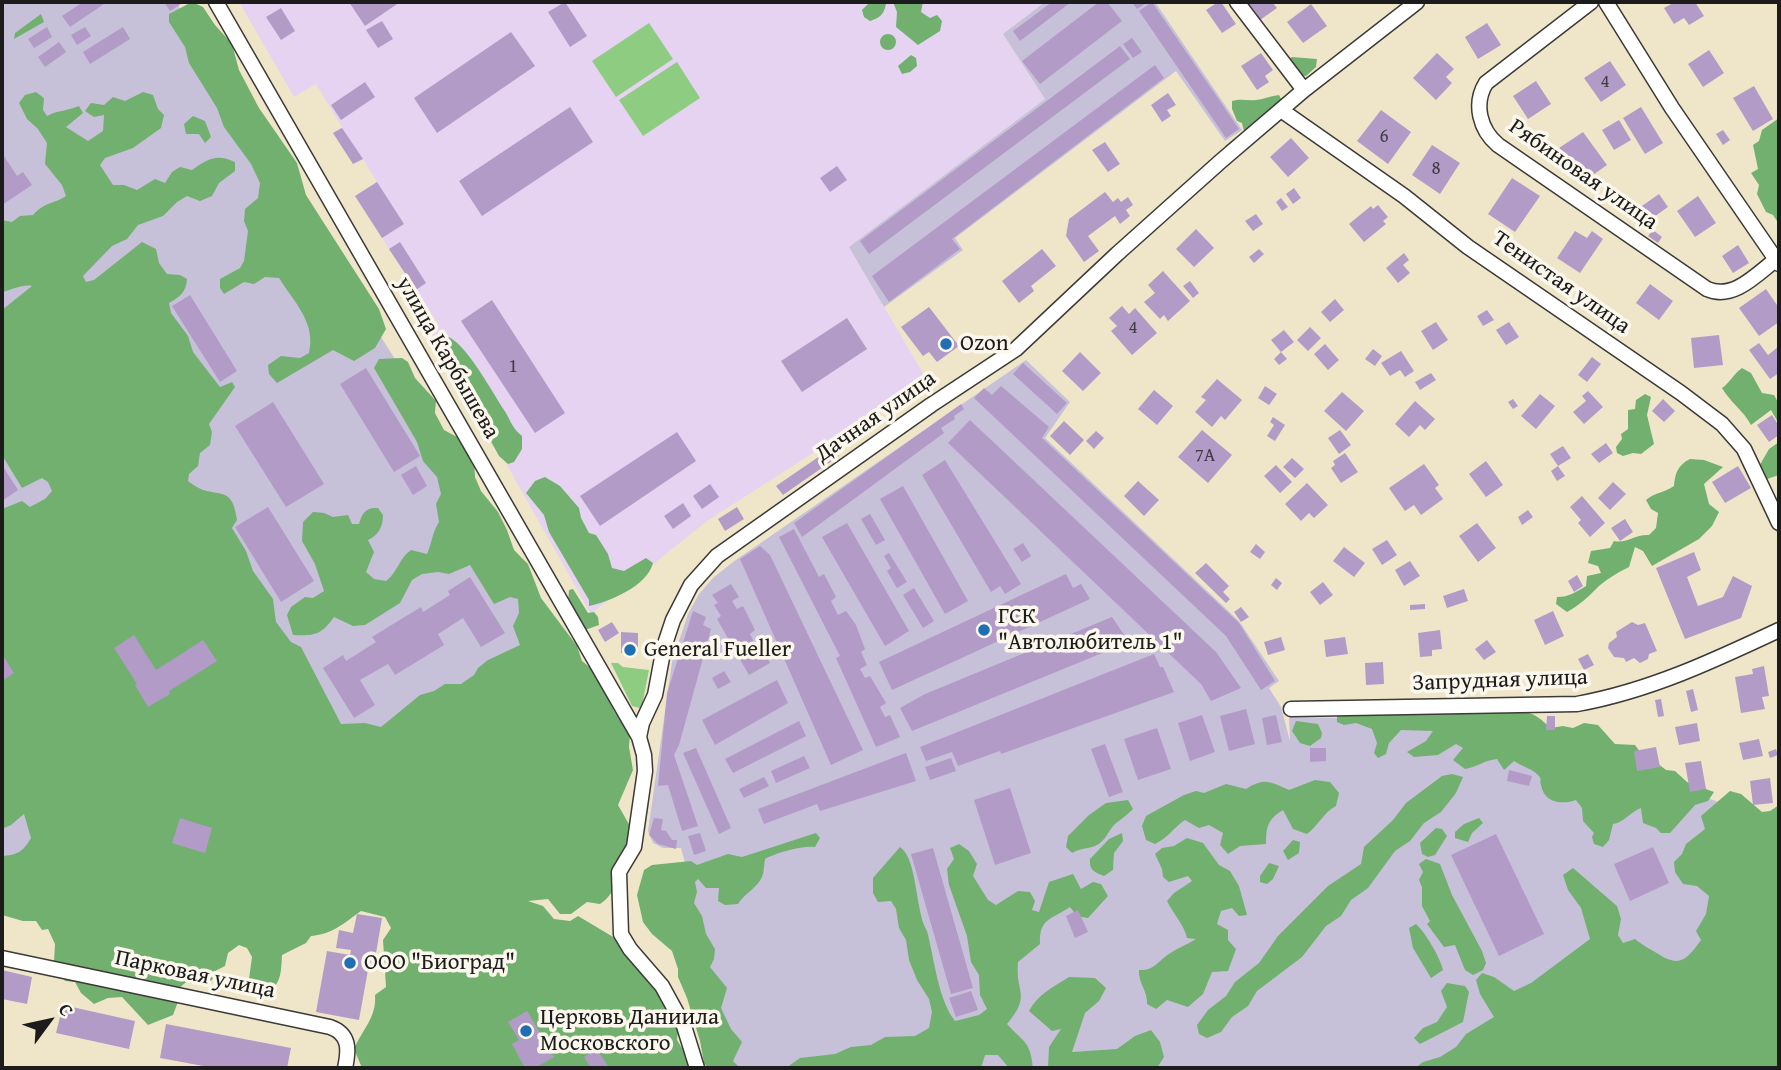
<!DOCTYPE html>
<html>
<head>
<meta charset="utf-8">
<style>
	body { margin:0 }
	#map { position:relative; width:1781px; height:1070px; overflow:hidden; background:#efe6ca; font-family:"Gentium Book Plus",serif }
	canvas { display:block }
	.frame { position:absolute; inset:0; border:4px solid #1c1c1c; pointer-events:none }
	.north { position:absolute; left:14px; top:986px; width:70px; height:70px; -webkit-text-stroke:5px #fbf7ec; paint-order:stroke; rotate:57deg; font-size:19px; font-weight:700; line-height:28px; text-align:center; color:#1c1c1c }
	.north::after { content:''; display:block; margin:auto; width:24px; height:32px; background:#1c1c1c; clip-path:polygon(50% 0,100% 100%,50% 72%,0 100%) }
</style>
</head>
<body>
<div id="map">
<canvas width="1781" height="1070"></canvas>
<div class="frame"></div>
<div class="north">С</div>
</div>
<script>
const context = document.querySelector('canvas').getContext('2d');
context.lineJoin = 'round';
function fillPath(path, color) {
  context.fillStyle = color;
  context.fill(path, 'evenodd');
}
function trace(path, color, width, dash) {
  context.strokeStyle = color;
  context.lineWidth = width;
  context.lineCap = dash ? 'butt' : 'round';
  context.setLineDash(dash || []);
  context.stroke(path);
}
function label(font, color, halo, rows, align = 'center') {
  context.font = font + ' "Gentium Book Plus",serif';
  context.lineWidth = 7;
  context.setLineDash([]);
  context.textBaseline = 'middle';
  context.strokeStyle = halo;
  context.fillStyle = color;
  for (const [text, x, y, turn = 0] of rows) {
    context.save();
    context.translate(x, y);
    context.rotate((+turn || 0) * Math.PI / 180);
    context.textAlign = isNaN(turn) ? turn : align;
    if (halo) context.strokeText(text, 0, 0);
    context.fillText(text, 0, 0);
    context.restore();
  }
}
fillPath(new Path2D(`
	M239,2h806l-42,32 42,65 -196,148 78,133 -220,141 -116,93 -158,-280 5,-10 -83,-128 22,-14 -14,-23 -10,5 -20,-31 9,-6 -26,-43 -22,13z`), '#e5d3f1');
fillPath(new Path2D(`
	M2,2h174l189,310 130,204 127,231 -620,143z
	M1045,2h110l87,128 -17,11 -49,-70 -221,167 8,12 -79,57 -35,-60 196,-148 -42,-65z
	M1026,360l44,42 -25,36 194,183 40,60 -10,7 12,19 9,34 -1,-24 176,3 248,80 66,25v243h-1063l-29,-198 -6,-22h-18l-10,-5 -5,-12 24,-169 16,-48 11,-20 14,-16 20,-16z`), '#c7c0d9');
fillPath(new Path2D(`
	M649,23l24,36 -57,38 -24,-36z
	M677,62l23,36 -57,38 -24,-36z
	M611,663h7l5,4 26,3 -7,36 -3,2 -7,-2z`), '#8ecc82');
fillPath(new Path2D(`
	M192,2l11,5 12,18 17,19 7,26 20,38 38,55 9,32 73,114 7,20 -11,19 -21,13 -21,-11 -56,33 -8,-9 -1,-9 13,-9 19,2 9,-5c7,-30 -14,-50 -30,-75l-14,-1 -11,7 -10,-2 -20,12 -4,-6v-9l20,-11 4,-7 4,-30 -4,-10 1,-12 13,-11 2,-15 -9,-19 -27,-37 -7,-19 -28,-45 -4,-16 -16,-25v-8z
	M870,2l16,2c-2,10 -6,14 -16,17l-6,-4 -2,-7z
	M893,2h30l-2,10 9,6 7,-3 5,6 -2,10 -22,14 -22,-18 1,-15z
	M41,14l3,8 -30,17 1,-6z
	M880 42a8 8 0 1 1 16 0a8 8 0 1 1-16 0Z
	M911,55l5,3 1,8 -7,6 -8,2 -4,-8z
	M1292,57l25,2 -1,8 -10,9 -6,-1 -11,-16z
	M36,92l8,6 -1,12 4,6c11,-6 21,-5 32,-10l4,7 -17,14 22,14 15,-10 1,-16 -10,2 -9,-6 6,-8 13,2 9,-8 12,4 18,-9 10,3 5,14 6,6 -3,13 -28,20 -28,10 -5,7 13,20h11l13,5 18,-11 10,4 7,-11 8,-5 12,3c15,-11 25,-17 43,-8v9l-16,12 -7,13 -12,5 -13,-5 -10,6 -14,14 -25,9 -11,14 -15,7 -29,30 3,6 8,-2 48,-38 14,7 3,14 8,11 13,1 7,4c-1,13 -7,18 -18,24l2,10 17,23 5,16 27,35 12,-5 3,5 -26,37 3,8 -2,13 -10,8 -2,13 -9,8 -1,7c4,3 10,7 15,9 23,6 29,0 34,30l-5,8 14,23 7,20 20,28 3,23 15,20 10,5 40,77 24,-1 16,4 39,-32 14,-4 11,-7h16l13,-9 4,-7 10,-8 32,-15 -7,-19 6,-13 -1,-14 -8,-2 -16,7 -24,-39 -21,9 -11,-2 -16,2 -10,6 -12,23 -35,22 -12,1 -19,-9c-13,18 -19,19 -41,18l-6,-20 4,-8 14,-10 8,1 11,-7 -9,-27 -13,-23 1,-19 10,-10 11,1 9,4 15,-2 4,9h7c3,-11 7,-17 19,-16l5,7c0,11 -4,20 -15,25l6,12 -8,20 8,7 12,2c12,-9 13,-23 25,-31l16,4c5,-11 5,-21 12,-32l-3,-18 5,-10 -4,-17 -14,-16 -6,-19 -43,-74 5,-9 23,-1 6,4 7,16 21,23 -1,12 9,17 15,8 15,20 1,19 6,14 17,21 9,18 7,20 14,14 13,34 36,48 5,15 11,9 9,13 12,28 16,23 -1,13 4,23 -15,35 12,21c-7,25 -6,63 -30,78l-13,-2 -16,12h-11l-12,-15 -20,2 15,5 11,13 16,2 8,-5 52,31 49,75 -2,18 17,28h-332l-8,-19c8,-19 23,-32 21,-54l11,-8 -3,-47 8,-12 -6,-11 -24,-6c-17,12 -28,23 -50,25l-5,7 -24,12c-1,20 -1,37 -25,37l-8,-13 3,-22 -5,-9 -8,-3 -11,8 -3,13 -10,5 -3,9 -9,4 -18,-1 -10,9 4,7 -6,16 -25,10 -26,-28 -14,1 -14,6 -13,-11 -6,-11 -10,-1 -11,-19 1,-18 -7,-15 -6,1 -6,-9h-13l-21,-6v-59c15,-1 21,-4 29,-18l-7,-24 -13,11 -9,4v-320l20,-8 8,6 15,-8 7,-8 -4,-9 -6,-4 -20,10 -20,-33v-145l30,-24c-9,-2 -20,4 -30,6v-72l10,2 8,-6 13,-1c13,-14 19,-10 33,-19l-4,-11 -17,-21 2,-21 -9,-14 -11,-10 -8,-16 6,-8z
	M1279,95l3,6 -55,48 -2,-3 19,-15 -2,-8 -5,-2 -5,-12v-8c9,-3 16,0 24,-1 8,-1 15,-4 23,-5z
	M193,116l12,5 6,16 -6,6 -6,-9h-13l-2,-10z
	M1779,118v106l-6,-9 -7,-3 -9,-18 2,-9 -8,-12 7,-4 -5,-24 6,-4 3,-11z
	M449,337c20,11 43,55 57,76 5,9 7,16 16,23v13l-8,13 -6,2 -9,-8 -22,-40 -3,-11 -30,-50 -3,-13z
	M1742,368l9,5 11,20 12,2 5,9v20l-8,-14 -20,15c-8,-15 -21,-23 -29,-37 8,-5 11,-14 20,-20z
	M1645,394l6,3 -4,18 7,29 -13,10 -8,-1 -10,3 -6,-3 -1,-6 6,-8 -1,-5 7,-5v-19l7,-1 1,-9z
	M1779,442v33l-15,5 -7,-10 12,-21z
	M1690,459l14,1 19,7 -19,17 5,20 10,8 -7,14 -13,13 -47,27 -9,-15 -8,-4 -6,20c-10,5 -22,12 -30,19 -11,11 -19,19 -32,26l-11,-8 1,-7c12,0 19,-5 29,-11l1,-10 14,-3 -3,-7 -10,-3 3,-12 19,-3 4,-7c13,3 21,-7 35,-6l7,-7 2,-15 -7,-4 -5,-9c9,-8 18,-7 28,-14 1,-13 4,-21 16,-27z
	M545,477l15,9 19,22 2,10 8,15 7,2 12,19 4,14 12,3 22,-13 7,5c-6,23 -42,38 -64,43v-6l-40,-68 -5,-17 -18,-22 9,-12z
	M573,589l15,24 6,-1 4,5 1,8 -14,5 -17,-27 1,-13z
	M1499,708c16,8 21,1 33,6 7,3 13,9 19,14l12,-2 10,2 11,-5 14,2 17,19 20,1 14,19 8,-1 9,7 9,1 12,11 27,10 -6,9 -13,4 -25,28h-9l-5,-5 -13,-5 -2,-15c-11,4 -16,14 -28,16l-4,16 -6,7 -9,-3 -2,-7 2,-4 -11,-12 -1,-13 -6,-8c-14,5 -32,3 -35,-15 -2,-7 2,-4 -3,-10 -5,-6 -17,-9 -24,-14l-10,9 -7,-11c-12,1 -20,8 -32,10l-12,-9 10,-12 -7,-4 -18,11 -24,2 -7,-5 19,-11 7,-10 -32,-1 -12,13 -3,11 -8,4 -4,-5 3,-10 -5,-14 -16,-6 -12,2 -7,-3v-8l118,-3 7,2z
	M1296,721l22,3 4,9 -1,5 -11,8 -10,-3 -8,-12z
	M1452,774l11,3 -7,16 -15,19 -17,11 -14,18 -15,10 -27,37 -17,12 -10,16 -15,10 -24,31 -45,34 -9,15 -16,11 -11,15 -14,6 -8,-4 -2,-9 11,-15 18,-14 9,-14 24,-19 19,-27 50,-50 33,-22 3,-17 29,-27 13,-17 36,-27z
	M1315,780l15,2 9,11 -3,13c-13,7 -17,19 -29,28l-14,-5 -10,-19c-15,9 -17,17 -17,34l-26,2 -12,8 -8,-9 3,-12 -14,-8 -10,3 -14,-8c-12,8 -16,17 -30,24l-9,-4 -4,-14 4,-10 38,-21 12,-4 8,2 22,-9 20,5c19,-12 24,-7 43,1z
	M1730,791l11,3 21,18 8,-1 9,-6v263h-364l8,-6 17,-5 16,-10 10,-13 28,-17 -14,-23 -4,-14 6,-7 12,4 20,14 17,-8 59,-44 -9,-31 -13,-18 -5,-15 10,-7 44,38 4,13 -3,16 5,8 12,-4c8,7 16,10 25,16 21,13 28,3 41,-15l-5,-9 10,-17 3,-18 -12,-10 -14,-2 -8,-12 -1,-10 8,-8 4,-10 19,-15 -4,-13z
	M1128,800l5,9c-6,6 -12,10 -18,15 -7,7 -10,18 -20,22 -8,3 -15,2 -23,7l-6,-6 2,-11 21,-21 17,-12z
	M1479,818l4,5 -11,10 -4,9 -13,-4v-6l9,-8z
	M1436,828l6,1 5,7 -12,19 -7,2 -6,-3 -2,-11z
	M816,833l4,5 -5,9c-12,-2 -40,6 -50,12 -1,6 -1,13 -3,18 -4,10 -17,16 -24,27l-13,1 -7,-4 1,-13h-13l-8,-9 -3,3 2,10 -3,11 8,13 4,18 9,15 -1,10 -4,8 17,21 -6,20 10,21 11,13 -9,19 7,7h-32l-4,-5 -4,-22 -13,-43 -9,-21v-8l-6,-18 -20,-17 -9,-12 -6,-27 7,-25 8,-5 39,-4 6,4 31,-11 14,3z
	M1122,833l1,8 -9,12 -1,17 -9,6c-10,-4 -15,-6 -14,-17l19,-20z
	M1187,838l16,5 16,22 11,6 9,15 8,29 -8,1 -7,-8 -11,3 -4,13 11,6v10l8,9 -8,22 -16,1 -9,22 -15,13 -21,-7 -11,9 -9,-5c1,-13 -9,-21 -8,-34 15,1 19,-9 30,-16 8,-6 18,-9 27,-15l-9,-1c-3,-14 -14,-24 -20,-37l7,-8 18,-12 -4,-5 -19,6 -6,-5 -1,-8 -7,-15 7,-6 12,-2z
	M1293,840l7,2 -1,11 -11,7 -5,-9z
	M959,844l10,7 8,13 -4,12 15,24 8,5 22,-14 12,1 5,9 -3,9 7,2 10,-30 24,-8 8,15 12,-7 8,2 7,12 -20,22 -11,-2 -7,-9c-19,13 -31,11 -30,37l-22,18c-3,32 14,32 -11,62 17,19 23,16 26,44h-24l-11,-13h-13l-4,13h-195l14,-10 35,-4 16,-7 20,-2 14,-8 30,-1 14,-8 3,-16 -3,-13 -12,-19 -8,-20 -3,-20 -7,-12 -3,-19 -5,-8 -13,1 -5,-9v-15l27,-31c18,12 15,65 27,84 7,26 11,69 28,90l24,-6 8,-6 -7,-14 -1,-20 -8,-13 -4,-26 -18,-51 -2,-16 7,-10 -4,-11z
	M1426,859l14,5 12,31 30,56 4,12 -3,7 -10,5 -8,-5 -10,-25 -11,2 -17,-23 3,-3 -8,-15v-19l-3,-7 4,-8 -4,-8z
	M1269,863l10,3 -6,13 -6,5 -7,-2v-6z
	M1416,924c9,8 24,33 27,46l-12,8 -18,-30 -4,-20z
	M1069,977l26,1 11,10 -7,13 -14,12 -13,39 45,-3 18,-13 16,-6 9,12 4,15 -7,11h-109l1,-21 12,-18 -9,2 -23,-20c9,-17 24,-24 40,-34z
	M1447,983l18,3 4,6 -6,30 -43,22 -6,-6 9,-10 14,-6 10,-15 -6,-16z`), '#72b070');
fillPath(new Path2D(`
	M83,2h24l-37,25 -8,-11z
	M164,2h16l1,2 -11,7z
	M349,2h51l-35,24z
	M565,2l22,34 -17,11 -22,-35z
	M1052,2h19l-51,39 -7,-10z
	M1099,2h8l15,19 -82,63 -18,-23z
	M1132,2h16l-11,7z
	M1152,2l87,127 -13,9 -87,-127z
	M1218,2h3l15,22 -14,9 -16,-23z
	M1247,2h25l5,6 -17,12z
	M1675,2h20l9,14 -15,9 -5,-7 -10,6 -10,-16z
	M1311,4l16,22 -24,17 -16,-21z
	M281,8l14,23 -14,9 -15,-23z
	M382,21l11,18 -15,9 -12,-18z
	M1487,23l14,22 -23,14 -13,-22z
	M47,27l5,10 -18,11 -6,-9z
	M85,27l6,9 -14,9 -6,-10z
	M123,27l7,12 -40,25 -7,-12z
	M511,32l24,34 -98,67 -23,-35z
	M1132,38l10,14 -9,6 -10,-14z
	M59,42l7,10 -21,15 -7,-10z
	M1120,46l10,13 -261,195 -9,-13z
	M1709,50l15,23 -21,14 -15,-23z
	M1261,53l12,17 -8,6 4,6 -12,8 -16,-24z
	M1437,53l17,16 -8,8 6,6 -16,17 -23,-22z
	M1610,61l16,24 -25,17 -17,-24z
	M1155,65l9,13 -212,161 8,10 -71,53 -17,-26z
	M1536,81l15,23 -23,15 -15,-23z
	M365,82l10,15 -34,23 -10,-15z
	M1754,86l19,33 -20,12 -20,-33z
	M1168,93l8,12 -9,5 4,6 -9,6 -11,-17z
	M570,107l23,35 -111,74 -23,-35z
	M1641,107l22,36 -18,11 -22,-36z
	M1381,110l30,22 -23,32 -31,-23z
	M1619,120l12,20 -17,10 -12,-20z
	M342,128l21,31 -10,5 -20,-31z
	M1723,130l7,10 -7,5 -7,-11z
	M1583,132l24,33 -24,17 -24,-34z
	M1291,138l18,20 -21,19 -18,-20z
	M1105,142l15,22 -12,8 -16,-22z
	M1432,145l28,18 -20,31 -28,-19z
	M2,153l15,23 6,-4 9,13 -30,20z
	M837,166l10,14 -17,12 -10,-14z
	M1512,178l28,18 -25,36 -27,-18z
	M377,182l27,42 -22,14 -27,-42z
	M1294,188l7,10 -8,6 -7,-10z
	M1105,192l8,10 5,-4 3,4 7,-5 5,8 -7,5 4,6 -10,8 -5,-8 -27,20 11,15 -15,11 -18,-26 3,-17z
	M1659,194l9,13 -20,14 -9,-13z
	M1698,196l18,27 -21,14 -18,-26z
	M1281,198l7,9 -6,4 -6,-9z
	M1378,205l10,12 -5,4 3,3 -22,18 -15,-18 22,-18 2,3z
	M1256,214l7,10 -10,7 -8,-10z
	M1196,229l18,19 -20,19 -18,-18z
	M1653,230l9,7 -4,6 -10,-7z
	M1575,231l12,7 5,-7 11,8 -23,34 -23,-15z
	M400,242l26,41 -10,7 -27,-41z
	M1738,245l11,18 -16,10 -11,-17z
	M1042,249l14,17 -25,20 3,5 -15,12 -17,-22z
	M1259,249l5,5 -10,9 -5,-6z
	M1404,253l5,7 -6,5 7,8 -12,10 -12,-15z
	M1163,271l27,30 -22,20 -4,-6 -4,4 -16,-17 11,-9 -7,-8z
	M1190,281l9,12 -6,5 -10,-12z
	M1650,284l23,17 -14,19 -23,-17z
	M1766,289l13,19v14l-20,14 -20,-28z
	M190,295l47,76 -17,11 -48,-76z
	M1335,299l9,11 -14,12 -9,-10z
	M492,300l73,113 -30,20 -74,-112z
	M1122,306l7,8 6,-6 22,25 -25,22 -21,-24 6,-5 -8,-8z
	M929,307l30,39 -22,16 -8,-10 -6,4 -22,-29z
	M1487,310l7,10 -11,6 -6,-10z
	M847,318l20,31 -65,43 -21,-31z
	M1436,322l12,18 -15,10 -12,-19z
	M1509,322l10,15 -13,8 -10,-15z
	M1310,327l11,11 -13,13 -11,-11z
	M1284,330l10,12 -13,10 -10,-12z
	M1719,335l4,30 -29,3 -3,-30z
	M1759,343l9,12 10,-8 1,2v24l-9,6 -21,-29z
	M1325,344l14,16 -11,10 -14,-16z
	M1373,349l9,7 -7,10 -10,-7z
	M1401,351l13,20 -9,6 -5,-7 -10,6 -9,-13z
	M1080,352l21,21 -18,18 -21,-20z
	M1281,352l6,7 -8,6 -5,-6z
	M1592,357l9,7 -14,18 -9,-7z
	M1023,363l44,40 -10,11 -44,-40z
	M366,368l54,88 -26,16 -54,-88z
	M1431,373l5,7 -16,10 -5,-8z
	M1217,379l25,21 -17,20 -4,-4 -9,11 -17,-15 11,-12 -5,-3z
	M1001,386l48,41 -7,11 197,185 36,58 -14,9 -35,-54 -252,-238 10,-10 8,7z
	M1265,386l12,8 -8,11 -11,-7z
	M1154,390l19,16 -16,19 -19,-16z
	M1588,391l15,16 -19,17 -11,-12 13,-11 -4,-5z
	M1342,392l22,19 -18,20 -22,-20z
	M1540,394l15,12 -19,23 -15,-13z
	M1513,399l5,7 -5,3 -5,-7z
	M1663,399l12,12 -11,11 -12,-11z
	M1415,401l20,18 -10,11 -5,-5 -11,12 -14,-13z
	M273,402l51,82 -38,23 -51,-81z
	M961,404l3,5 -10,7 1,3 -14,9 3,5 -142,104 -8,-14z
	M1772,415l7,11v9l-10,7 -12,-17z
	M1273,417l12,8 -10,16 -8,-5 7,-11 -4,-3z
	M970,420l246,232 25,36 -30,13 -10,-17 -253,-241z
	M1064,421l20,19 -14,15 -20,-19z
	M1202,430l30,25 -24,28 -30,-26z
	M1340,430l11,15 -12,9 -11,-16z
	M1096,431l8,7 -10,11 -8,-8z
	M677,432l19,29 -96,65 -20,-30z
	M1606,443l7,10 -14,10 -8,-9z
	M1563,446l8,12 -13,8 -8,-12z
	M833,447l6,9 -56,39 -7,-9z
	M1345,453l13,19 -17,11 -10,-15 4,-3 -2,-4z
	M1292,458l12,11 -9,9 -12,-11z
	M945,460l76,124 -16,10 -5,-8 -9,6 -69,-117z
	M1486,461l17,24 -17,12 -17,-23z
	M1424,464l15,21 -4,3 8,11 -22,16 -7,-10 -9,6 -16,-23z
	M2,465l16,25 -16,11z
	M1276,465l16,17 -12,11 -16,-17z
	M416,466l11,20 -14,9 -12,-20z
	M1558,466l7,10 -8,5 -6,-10z
	M1738,466l13,22 -26,15 -13,-21z
	M1138,481l21,19 -15,16 -20,-20z
	M1613,482l13,12 -16,16 -12,-12z
	M1307,483l21,22 -14,13 -5,-5 -8,8 -16,-17z
	M710,484l9,13 -17,12 -9,-13z
	M903,486l65,115 -23,13 -65,-115z
	M1582,496l23,27 -15,14 -12,-14 3,-3 -11,-13z
	M683,503l8,13 -18,13 -9,-13z
	M268,507l46,74 -33,21 -46,-75z
	M737,507l7,12 -19,12 -7,-12z
	M1528,510l5,7 -11,8 -4,-8z
	M870,514l15,26 -9,5 -15,-26z
	M1625,519l8,13 -13,9 -9,-13z
	M847,523l62,108 -24,15 -63,-109z
	M1477,523l19,25 -18,14 -19,-26z
	M794,529l25,48 5,-3 12,23 -5,4 7,14 8,-4 10,14 9,24 -4,3 6,13 -7,4 5,9 5,-2 16,27 -6,4 5,10 5,-2 10,22 -24,10 -40,-89 4,-2 -61,-119z
	M1387,540l10,15 -15,10 -10,-16z
	M1023,543l8,13 -9,6 -9,-13z
	M1256,544l9,8 -5,7 -10,-7z
	M760,546l10,9 93,195 -32,15 -91,-206z
	M1344,547l21,16 -11,14 -21,-16z
	M1694,552l7,18 -14,7 11,29 25,-9 10,-21 19,10 -11,32 -56,21 -29,-71z
	M889,553l18,29 -10,6 -10,-17 4,-3 -7,-12z
	M1410,561l10,15 -16,10 -9,-16z
	M1206,563l23,23 -6,6 7,7 -4,4 -31,-30z
	M1066,574l7,14 8,-4 9,15 -198,91 -13,-28z
	M1577,575l6,11 -9,6 -6,-11z
	M470,577l35,56 -24,14 -18,-29 -25,16 6,11 -49,30 -7,-11 -28,16 15,25 -21,13 -31,-50 20,-13 3,6 30,-19 -4,-5 49,-30 2,5 27,-17 -2,-4z
	M1276,578l6,5 -5,7 -6,-5z
	M1323,582l10,13 -13,10 -10,-13z
	M731,584l8,13 -7,4 5,8 6,-3 12,24 -5,4 4,8 5,-3 11,24 -21,12 -32,-56 4,-3 -7,-11 4,-2 -6,-8z
	M914,588l20,33 -11,7 -20,-33z
	M1464,589l4,12 -21,7 -4,-12z
	M1425,604v5l-15,1v-5z
	M1241,607l8,10 -8,5 -7,-10z
	M693,611l13,6 -3,8 8,4 -32,116 -5,10 24,71 -16,5 -14,-46 -10,1 9,-93z
	M1553,611l11,25 -19,9 -11,-25z
	M1112,617l17,25 -217,89 -12,-23 25,-14z
	M612,622l7,11 -14,9 -7,-12z
	M1632,622l6,3 7,-2 12,28 -8,3 -1,5 -8,4 -6,-5 -8,4 -2,-4 -10,-1 -6,-9 1,-5 8,-6 -1,-5z
	M1440,630l2,19 -10,1v6l-12,1 -2,-24z
	M621,632l17,1v20h-17z
	M134,635l22,35 47,-30 14,21 -48,30 1,3 -22,13 -13,-22 2,-1 -23,-36z
	M1281,637l4,13 -17,5 -4,-13z
	M1345,637l3,17 -22,3 -2,-17z
	M1487,640l9,12 -12,8 -9,-11z
	M2,654l12,19 -12,8z
	M1154,654l6,13h3l11,25 -173,62 -1,-3 -42,15 -6,-14 -26,9 -6,-14z
	M1588,654l6,11 -10,5 -6,-11z
	M1383,662l1,22 -18,1 -1,-22z
	M1764,666l5,30 -7,1 3,12 -24,4 -6,-36 18,-3 -1,-5z
	M724,671l7,11 -13,7 -6,-11z
	M777,680l11,23 -73,42 -13,-25z
	M1693,689l5,21 -7,2 -5,-21z
	M1661,699l3,17 -6,1 -3,-17z
	M1246,709l9,35 -26,7 -9,-35z
	M1202,715l13,37 -25,9 -12,-38z
	M1276,715l6,27 -15,3 -5,-27z
	M1547,716h8v14h-9z
	M799,721l7,15 -73,37 -8,-14z
	M1697,723l3,18 -21,4 -4,-18z
	M1157,728l14,41 -33,11 -14,-41z
	M1759,739l4,17 -20,4 -4,-17z
	M1105,744l18,48 -14,5 -18,-48z
	M1656,747l4,20 -23,4 -3,-20z
	M696,748l35,80 -12,6 -36,-81z
	M1310,748h16v13l-16,1z
	M1776,749l2,6 -8,3 -2,-6z
	M906,753l10,28 -96,30 -3,-7 -53,20 -6,-15z
	M804,756l6,12 -34,15 -5,-12z
	M951,758l5,13 -26,9 -5,-13z
	M1701,761l5,28 -16,3 -5,-29z
	M1509,770l23,6 -3,10 -22,-5z
	M764,777l5,9 -25,12 -5,-9z
	M1770,778l3,25 -20,2 -3,-24z
	M1010,788l21,65 -36,12 -21,-65z
	M180,818l32,10 -7,25 -33,-10z
	M654,818l9,1 -2,11 5,1 6,9h5l-1,9 -18,-5 -9,-9z
	M700,833l6,18 -12,4 -6,-19z
	M1496,834l48,100 -45,22 -48,-101z
	M1653,847l16,36 -39,18 -16,-37z
	M933,848l40,140 -22,6 -40,-140z
	M1078,910l10,22 -13,6 -9,-22z
	M357,914l25,4 -9,53 -5,-1 -9,50 -43,-8 11,-61 23,4 1,-5 -15,-2 3,-18 14,3z
	M2,970l30,7 -5,27 -25,-5z
	M971,991l7,19 -22,7 -7,-19z
	M63,1005l72,16 -6,28 -73,-16z
	M527,1011l27,46 -19,11h-10l-13,-24 7,-4 -11,-18z
	M166,1024l125,24 -4,20h-73l-54,-10z
	M597,1049l12,19h-18l-7,-11z`), '#b39bc7');
const minor = new Path2D(`
	M216,2l423,735
	M1237,2l67,88
	M1591,2l-105,81c-13,21 -6,47 12,62l209,144c27,12 51,-16 72,-32
	M1606,2l66,106 107,156
	M1281,110l123,86 64,51 213,146 41,31 22,25 35,74
	M1291,709l286,-5c72,-13 136,-43 202,-74
	M2,958l328,69c20,7 19,23 15,41
	M697,1068l-13,-42 -22,-40 -32,-37 -9,-15 -2,-62 15,-25 11,-76 -1,-16 -5,-18 3,-14 13,-28 9,-48 9,-27 18,-35 26,-29 214,-151 85,-56 101,-95 104,-93 83,-71 113,-88`);
trace(minor, '#3c3a36', 17);
trace(minor, '#fff', 14);
for (const [x, y, r, color] of [
	[946,344,7,"#1f6fb2"],
	[984,630,7,"#1f6fb2"],
	[630,650,7,"#1f6fb2"],
	[350,963,7,"#1f6fb2"],
	[526,1031,7,"#1f6fb2"]
]) {
  const dot = new Path2D();
  dot.arc(x, y, r, 0, 2 * Math.PI);
  context.fillStyle = color;
  context.fill(dot);
  trace(dot, '#fbf7ec', 2.5);
}
label('19px', '#423c47', null, [
	["4",1605,82],
	["6",1384,137],
	["8",1436,169],
	["4",1133,328],
	["1",513,367],
	["7А",1205,456]
]);
label('23px', '#1c1c1c', '#fbf7ec', [
	["Рябиновая улица",1583,175,35],
	["Тенистая улица",1561,283,35],
	["улица Карбышева",447,358,60],
	["Дачная улица",876,417,-35],
	["Запрудная улица",1500,681,-2],
	["Парковая улица",195,975,12]
]);
label('23px', '#1c1c1c', '#fbf7ec', [
	["Ozon",960,344],
	["ГСК",998,617],
	["\"Автолюбитель 1\"",998,643],
	["General Fueller",644,650],
	["ООО \"Биоград\"",364,963],
	["Церковь Даниила",540,1018],
	["Московского",540,1044]
], 'left');
</script>
</body>
</html>
